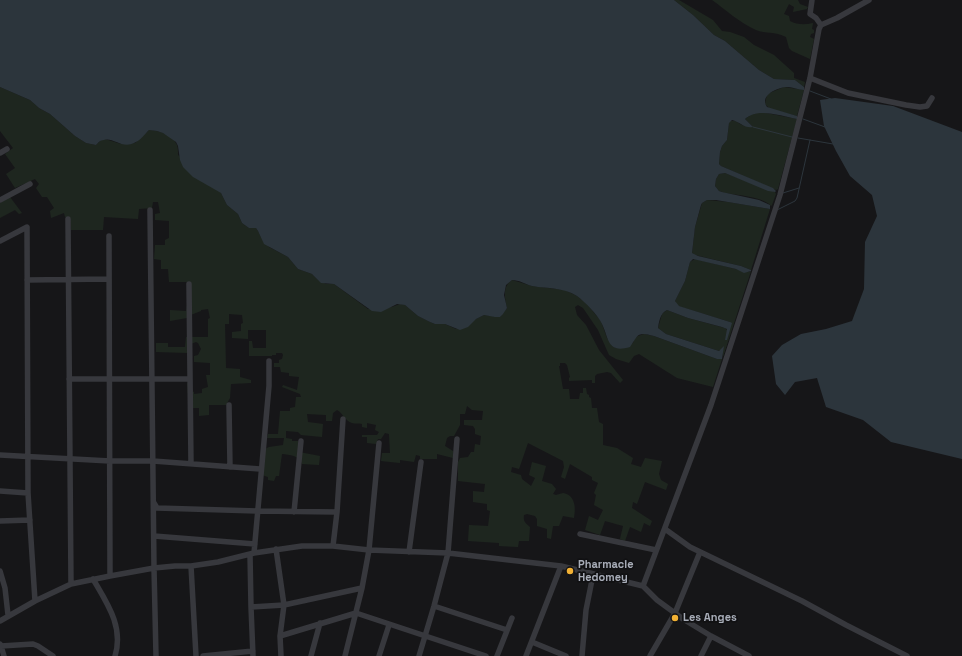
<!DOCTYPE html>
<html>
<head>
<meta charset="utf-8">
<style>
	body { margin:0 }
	canvas { display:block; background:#161618 }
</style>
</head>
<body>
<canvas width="962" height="656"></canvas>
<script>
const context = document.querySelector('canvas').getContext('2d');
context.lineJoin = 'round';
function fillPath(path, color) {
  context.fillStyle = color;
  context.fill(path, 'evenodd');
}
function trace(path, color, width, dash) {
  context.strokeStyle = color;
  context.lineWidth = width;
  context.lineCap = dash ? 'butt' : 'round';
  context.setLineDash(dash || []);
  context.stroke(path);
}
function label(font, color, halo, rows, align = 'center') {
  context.font = font + ' "Space Grotesk",sans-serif';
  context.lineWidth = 3.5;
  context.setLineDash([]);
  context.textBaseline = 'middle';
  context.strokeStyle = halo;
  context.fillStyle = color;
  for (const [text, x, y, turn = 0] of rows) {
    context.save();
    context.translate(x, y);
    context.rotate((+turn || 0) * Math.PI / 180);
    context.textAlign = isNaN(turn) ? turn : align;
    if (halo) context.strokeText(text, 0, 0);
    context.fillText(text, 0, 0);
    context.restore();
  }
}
fillPath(new Path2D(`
	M674,0h5l34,20 9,11 8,1 14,5 10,8 20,10 20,18v5l11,4 -1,5 -9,-7 -21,-1 -15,-9 -34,-29 -11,-6 -21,-20z
	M712,0h86l2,4 8,3 -1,2 -14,3 1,-5 -5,-3 -5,10 5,2 1,5c7,4 15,4 23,2l-1,6 2,1v3l-3,1 -1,3 4,2 -4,20 -18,-8 -3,-3 -3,-11c-11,-6 -20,-3 -30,-7 -16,-7 -30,-20 -44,-30z
	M0,87l30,13 9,8 11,6 25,22 11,7 10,2 5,-5 4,-1 16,5 14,-1 14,-13c9,0 24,5 28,15 1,3 1,7 1,10l43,38 6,12 11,9 4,9 7,5h7l2,3 3,6 8,10 19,10 10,12 14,5 6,6 8,4h8l34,25 24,-2 8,-3 5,1 13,11 12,6 5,2h10l11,5 28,-14 16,2 7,-9c-2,-10 -5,-21 5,-28l20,6 33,4 12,6 9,7 14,17 2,4 5,14 8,10 18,-5 2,-6 9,-3 10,2 63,23h5l-9,28 -36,-9 -38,-24 -5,2 -5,7 -13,-4 -7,-4 -11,-25 -15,-22 -5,-3 -3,2 2,8 9,10 13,25 24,30 -3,3 -9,-10 -4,-1 -10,2 -2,2v7h-3v-3l-23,1v-3l1,-1 -3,-12 -2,-2h-5v3h-1l4,23h6l1,10h9l1,-6h3v-5h3l1,6 2,1v2l2,1 1,10h5l2,14 4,2v21l14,3 16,10 -2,6 10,3 4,-9 17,3 -3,13 2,6 7,4 -2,6 -21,-8 -8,22 -4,-2 -1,6 20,13 -2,5 -6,-3 -3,9 -11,-5 -5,14 -5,-2 3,-13 -18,-5 -5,14 -15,-5 4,-14 9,4 5,-10 -9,-5 2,-10 -2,-2 4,-10 -6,-3v-3l-22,-13 -5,15 -4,-2 3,-10 -1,-6 -35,-18 -9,26 -7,-2 -1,5 10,3 1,4 9,7 4,-8 -6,-3 3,-13 14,4 -4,15 10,3 4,5 -3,5 3,1 7,-2c12,2 13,14 11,25l-11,-2 -4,10h-6l-2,13 -4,-1v-9l-10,-3v-7l-2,-3 -8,-2 -3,1c-1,6 1,8 6,12l-1,14h-10l-1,6 -19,-1v-3l-31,-2 1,-16 19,1 2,-15 -3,-1v-6l-14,-2v-11l11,1 1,-8 -27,-3v-19l2,-4 8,-1 3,-5h3l1,-8 5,1 1,-9 -6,-2v-5l-2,-3 -9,-1v-5h18l1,-9 -11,-1 -5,-4 -2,8h-5v11l-6,11h-4l-3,2 -2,8 8,5v7l-16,-4v5h-17v-3l-4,-1 -2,7 -14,-2v3l-19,-2 1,-8h8l-1,-19 -4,-1 -4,6h-3l-2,5 -9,-1v-6h-5v-2h15l2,-3 -4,-2 1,-5 -9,-2v5l-5,-1v-3c-3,-1 -7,0 -10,-1 -7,-2 -9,-10 -15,-13l-4,3 -1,8h-6v-6l-19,-1 1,8 15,2 -1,13 -21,-2 -3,-3 -12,-1v7l6,1v2h6l1,11 21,4 -1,9 -17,-1c-3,-9 -12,-9 -20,-10l-3,22h-3l-2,5 -6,-1v-3l-6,-2 3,-26 4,-2 14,-2 1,-7h-17l1,-4h10l2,-23h10v-3l5,-1 1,-10h5l-1,-3 -18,-7 1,-2 14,5 2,-13 -10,-1v-3l-8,-1 -1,-5h-6v-4h5v-3l3,-1 1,-4 -1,-2h-6v2h-4v1h-23v-15h3l1,7h13v-18h-18v9l-16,-1v-6l9,-1v-7l2,-1 -1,-8 -13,-1v10h-4l1,44 14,1v8l11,3v3l-20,1 -1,14 -4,7h-17v10l-10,1v-8h-10l-2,-25h4l1,8 2,1v2l8,-1v-4l6,-2 -2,-12h4v-12l-16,-1v-6l4,-1 3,-6 -3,-6 -2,-1 -8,3v8l-32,-1v-9h12v4h17l1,-10h22v-18l2,-1 -2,-9 -7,1v1l-13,5 -1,2 -17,3v-11l16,1 4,-26v-3h-21l-1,-13h-7v-9l-7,-1 1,-14h10v-5l4,-2v-17l-14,-1v-6l5,-1 -2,-11h-5l-1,6 -13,1 -1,10 -34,-2 -1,13h-32l-1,-13h-5l-1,-4 -13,5 -1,-7 4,-3 -7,-11h-5l-6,-9 3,-4 -4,-5 -20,9 -9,-14 9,-6 -10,-14 8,-6 -13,-17z
	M784,87l20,3 -7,26 -27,-7 -5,-5 2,-10z
	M761,112l36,7 -19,70 -2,1 -55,-24 -2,-2 1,-12 2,-6 5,-6 2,-17 1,-2h5l7,4 11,2 -8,-8 7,-5z
	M725,173l50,19 1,2 -4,11 -1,1c-9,-11 -39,-10 -52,-15l-4,-5 1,-7 3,-5z
	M10,197l12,16 -3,1 -4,-4 -15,8v-15z
	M707,200l21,2 42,7 -19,61 -10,-4 -46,-11 -3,-2 3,-26 7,-24z
	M695,259l53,13 3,-1 -28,86 -1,-6 -2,-1 -1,1 -53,-17 -8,-6 4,-14 5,-4 21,8 37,10 2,2 3,-8 -52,-16 -3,-5 10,-20 5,-19z`), '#1e261f');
fillPath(new Path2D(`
	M0,0h674l19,15 21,20 11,6 34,29 15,9 21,1 9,7v3c-6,0 -11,-3 -16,-3 -10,0 -29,8 -21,20l30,9v3c-16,-3 -39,-12 -52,0l8,8c-8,2 -13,-5 -21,-7l-3,3 -2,17 -5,6 -2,6 -1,12 2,2 52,22 3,3 -1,1 -7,-1 -43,-18 -6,1 -3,5 -1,7 4,5 3,1 37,8 11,5v4l-54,-9h-9l-5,3 -1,2 -6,22 -3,26 6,3 43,10 10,4v1l-7,2 -8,-4 -43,-10 -3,3 -5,19 -10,20 4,5 51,16 2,1 -5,17h-2l2,-11 -5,-2 -34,-9 -21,-8c-7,3 -8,12 -9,18l8,6 53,17 5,-5 -2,13h-5l-63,-23c-17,-5 -16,-1 -24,11 -23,7 -21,-9 -28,-23 -4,-9 -17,-22 -25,-28 -15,-9 -28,-7 -45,-10 -7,-2 -13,-6 -20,-6l-6,5 -2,10 3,13 -4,6 -3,3h-5l-11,-2 -8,4 -8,8 -8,3 -15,-6h-10l-5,-2 -12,-6 -13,-11 -8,-1 -16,8 -9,-1 -38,-27 -13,-1 -9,-9 -14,-5 -10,-12 -24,-13 -6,-13 -2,-3h-7l-7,-5 -4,-9 -11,-9 -6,-12 -28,-16 -10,-10 -3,-7 -2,-14 -2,-4 -13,-9 -6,-2 -8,-1c-5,5 -8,10 -15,13 -12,6 -21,-6 -30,-3 -4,0 -6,3 -8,5l-10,-2 -11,-7 -25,-22 -11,-6 -9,-8 -30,-13z
	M835,98l58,8 69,26v327l-71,-17 -28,-22 -37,-13 -9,-29 -22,4 -10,13 -9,-11 -4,-28 10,-11 19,-11 25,-5 26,-8 12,-32 1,-47 12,-26 -5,-21 -22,-19 -14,-25 -12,-25 -4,-26z`), '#2c353c');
trace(new Path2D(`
	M810,91l21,8
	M803,119l22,8
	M753,127l39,10
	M798,138l35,6
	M783,193l16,-5
	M777,210l18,-9 2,-3 13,-58`), '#2c353c', 1);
trace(new Path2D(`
	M812,0l-2,14 6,4 5,7
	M810,78l38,15 58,12 14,2 7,-1 5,-8
	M0,153l7,-4
	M0,200l30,-16
	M150,210l4,358 2,88
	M68,219l3,365
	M109,236l1,340
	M0,241l27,-14 1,266 7,108
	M27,280l82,-1
	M189,284l2,180
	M69,379h121
	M229,405l1,62
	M0,455l110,6h43l107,8
	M0,491l28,2
	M154,503l3,5 100,3 80,1
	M294,512l7,-71
	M0,521l30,-1
	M665,529l25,18 112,54 44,24 61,31
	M580,534l76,16
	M154,536l101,8
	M333,546l4,-34 6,-93
	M276,549l8,56 -4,31 1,20
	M409,552l12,-90
	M254,553l15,-167v-25
	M250,554l1,53 2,49
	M191,566l5,90
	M0,571l5,17 3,27
	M93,579c14,24 31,48 22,77
	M643,586l68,-181 69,-210 30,-117 9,-49 2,-4 16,-7 32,-18
	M434,606l73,24
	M251,607l33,-2 78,-17
	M0,621l35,-20 36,-17 39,-8 44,-8 21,-2h16l27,-4 36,-9 48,-7h31l36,4 79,3 113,13 82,20 14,14 26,19 28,17 38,20
	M280,636l76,-23 130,43
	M532,642l34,14
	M0,644l1,2 32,-2 5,2 15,10
	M1,646l3,10
	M203,656l50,-5
	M311,656l9,-33
	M345,656l17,-68 7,-38 10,-107
	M379,656l10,-31
	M419,656l15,-50 14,-53 9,-114
	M497,656l15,-38
	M526,656l35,-90
	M582,656l4,-46 7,-35
	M650,656l25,-43 25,-61
	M701,656l10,-20`), '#37383d', 5.5);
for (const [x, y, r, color] of [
	[570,571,4,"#f2b134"],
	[675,618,4,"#f2b134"]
]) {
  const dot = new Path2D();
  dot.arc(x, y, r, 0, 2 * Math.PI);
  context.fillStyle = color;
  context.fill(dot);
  trace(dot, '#111113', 1.5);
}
label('bold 11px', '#a8adb8', '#111113', [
	["Pharmacie",578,565],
	["Hedomey",578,578],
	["Les Anges",683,618]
], 'left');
</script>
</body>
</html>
